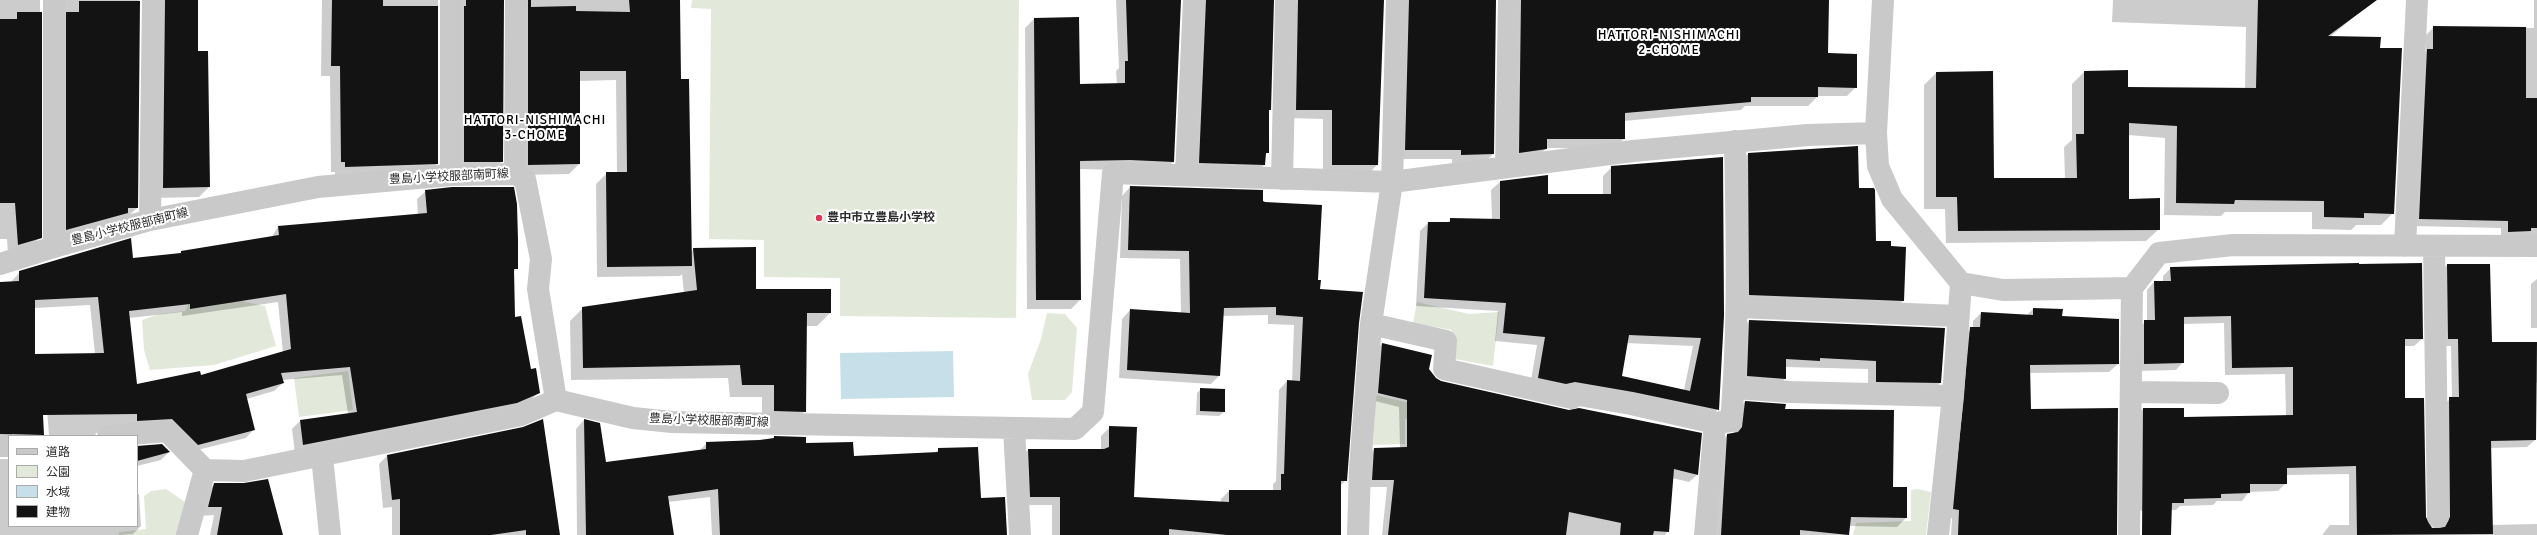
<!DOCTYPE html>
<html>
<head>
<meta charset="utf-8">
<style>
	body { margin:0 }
	#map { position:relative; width:2537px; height:535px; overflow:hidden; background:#fff; font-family:Signika,"Noto Sans JP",sans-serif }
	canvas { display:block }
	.legend { position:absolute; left:8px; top:435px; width:130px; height:92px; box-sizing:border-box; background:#fff; border:1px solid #ababab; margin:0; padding:5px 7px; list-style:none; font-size:12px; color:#2c2c2c }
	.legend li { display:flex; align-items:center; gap:8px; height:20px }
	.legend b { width:20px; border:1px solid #ababab }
</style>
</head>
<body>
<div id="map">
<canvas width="2537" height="535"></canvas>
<ul class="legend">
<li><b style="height:5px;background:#c9c9c9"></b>道路</li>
<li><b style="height:11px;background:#e3e9da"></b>公園</li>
<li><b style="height:11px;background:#c7dfe8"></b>水域</li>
<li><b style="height:11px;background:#131313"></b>建物</li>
</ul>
</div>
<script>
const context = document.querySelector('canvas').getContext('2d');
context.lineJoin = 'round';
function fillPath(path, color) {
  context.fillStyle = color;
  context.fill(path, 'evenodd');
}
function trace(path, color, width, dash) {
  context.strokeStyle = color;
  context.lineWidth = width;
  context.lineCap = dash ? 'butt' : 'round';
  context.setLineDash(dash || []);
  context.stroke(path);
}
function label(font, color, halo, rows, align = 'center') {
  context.font = font + ' Signika,"Noto Sans JP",sans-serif';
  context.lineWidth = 4;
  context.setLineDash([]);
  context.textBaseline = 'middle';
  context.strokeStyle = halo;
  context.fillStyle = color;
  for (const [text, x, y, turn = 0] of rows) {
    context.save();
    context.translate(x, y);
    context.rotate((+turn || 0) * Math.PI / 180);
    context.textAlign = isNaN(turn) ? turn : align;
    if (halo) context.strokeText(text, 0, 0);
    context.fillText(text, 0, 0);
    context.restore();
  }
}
fillPath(new Path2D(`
	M692,0h327l-3,318 -176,-2v-38l-76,-1v-37l-55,-1 2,-230 -20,-1z
	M192,297h30l43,9 11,40 -62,19 -64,5 -6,-20 -2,-30 17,-6 26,-3z
	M1417,302l52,12 30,-2 -6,54 -38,-7 -3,-29 -39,-7z
	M1047,313l18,1 12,14 -5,64 -7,8h-33l-4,-26 13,-35z
	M348,371l5,39 -54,7 -5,-39z
	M1376,395l59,14 -3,9 -27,1v25l-32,1z
	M166,489l19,13 -7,33h-59v-3l27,-3 -2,-33 7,-5z
	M1918,489l13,3 -5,43h-73l3,-12 55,-2v-31z`), '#e3e9da');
fillPath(new Path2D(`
	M953,351l1,46 -113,2 -1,-46z`), '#c7dfe8');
fillPath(new Path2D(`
	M0,0h40v237l-10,11 -22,7 -1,-16h-7z
	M51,0h88l-2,208 -11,10 -69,22z
	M150,0h47v52l12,135 -10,10 -46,1z
	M322,0h116v163l-11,11 -92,3v-5h-4l-1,-96h-9z
	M448,0h55l-1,161 -11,11h-37z
	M512,0h167l1,80 10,172 4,-3 61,41h75v23l-13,13h-11l-1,85 -12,13h-31v-27h-32l-2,-19 -157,2 -1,-59 13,-13 101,-15 -2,-19 -2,2 -83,1 -1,-93 11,-11h10l-1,-93 -37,1v83l-10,10 -51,1z
	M1116,0h64l-7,162 -9,9 -85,-2 1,131 -9,9h-44l-2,-281 9,-9 45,66h38l-1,-14 3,-3z
	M1193,0h79l-4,152 -3,3 -1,10 -9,9 -64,-2z
	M1285,0h98l-6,165 -9,9 -45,-1v-54l-36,-1z
	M1396,0h99l-2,154 -9,9 -32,1v-5h-55z
	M1508,0h320l-1,54 29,33 -9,9h-29l-10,10h-63l-4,4 -117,11v18l-9,9h-69l-9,10 -27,4z
	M2113,0h249l5,6 -37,31 49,12 14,164 -12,12h-25l-5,5 -39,-1v-17h-87l-4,4 -57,-1 1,-77 -37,-3v65l31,29 -13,12 -200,2 -1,-34h-21v-124l12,-12 57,106h72l-1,-32 8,-7v-56l12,-12 43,16 118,1 1,-62 -134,-5z
	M2534,0h3v236l-36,4v-12l-89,-2 8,-169 6,-6v-16l8,-8 100,1z
	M1748,154l127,88 15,5 13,54 -10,9 -153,-6 -1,-141z
	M1722,158l-4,251 -8,9 -180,-32 7,-41 -42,-4 3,-30 -82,-5 4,-75 8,-8h19l4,-4h41l-1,-29 9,-8 47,13h56v-19l9,-9zM1626,343l67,3 -9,44 -63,-13z
	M1130,187l132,14 55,80 2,8 39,34 -12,157 -6,6v49h-288v-30h-30l-3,-46 9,-9h73v-14l9,-9 23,71 88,5v-4l8,-8h44v-7l3,-3 3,-91 8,-9 5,1 2,-57 -26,-1v-9l-46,1 -3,60 -8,8 -92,-6 3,-59 8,-9 51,3 -1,-54 -60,-1 2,-62z
	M426,191l91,77 -4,4 1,46 24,75 -8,8 -22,10 -213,42 -3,-24 8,-8 48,-7 -6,-39 -60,5 1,3 -9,8 -28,8 8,30 -8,9 -57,14 -26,-25 -67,6 -1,3h-46l-4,-54 50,-28 -5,-49 -73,4 -17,33v-59l11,-1 9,-10 159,-18 2,-2 90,-14 7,-11 140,-12 -1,-16zM278,302l5,51 -82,24 -65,8 -7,-67 53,-6v4z
	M2447,265l44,77 46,1v39l-3,4 1,54 -8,7 -37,1 1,77 46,-1v11h-215l8,-10h19v-51l-63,1v8l-8,8 -29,1 -7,9h-25l-4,4 -33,1 -4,4 -41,1 1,-94 7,-8 40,9 103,-2 -1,-42 -60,1 -1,-52 -41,1v38l-7,8 -40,1 1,-43 10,-7v-31l7,-8h9v-6l8,-8 251,71 -8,7h-10v53l20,118 3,7 11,7 3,-1 2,-4 -2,-120 11,-8 -1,-52h-10l-2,-74z
	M2537,279v49h-6v-44z
	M2033,309l28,8 57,47 -9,8 -80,1 1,37 84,125h-163l1,-17 -6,-1 17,-181 10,-8v-7l8,-8 45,3z
	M1749,321l195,8 -4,54 -8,8 -64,-1v-21l-83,-2v12l-8,8 -38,-3 2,-55z
	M1382,344l46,26 7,9 262,96 -8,7 -17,-4 -4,53 -3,4h-283l5,-48h-22l2,-30 7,-8 26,-1 -1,-41 -28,-7 4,-48z
	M0,374h15l-2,60 -13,9z
	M1201,389l23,23 -5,4 -23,-1 1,-22z
	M1745,402l39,8 108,78 14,30 -9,9 -48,-1 -2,9h-134l5,-91 9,-9 7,-1 2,-23z
	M584,420l21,43 94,-12 8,-8 65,-4 2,-2 79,20 82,-4 4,-4 68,86h-295l-2,-38 -42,5 5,33h-96l-1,-106z
	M137,446l32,6 -8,8 -24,6z
	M387,456l172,79h-167v-28l-9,1 -4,-44z
	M0,459h9v67h128v-32h2l2,32 -8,8 -12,1h-121z
	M215,484l67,51h-72l4,-20 -14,1 6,-24z`), '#0003');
fillPath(new Path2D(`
	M165,0h33v51h10l2,136 -47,1z
	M332,0h51v6h55v158l-93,3v-5h-4l-1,-96h-9z
	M466,0h38l-1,162h-39v-156h2z
	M528,0h3v7l45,-1v5l54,1 -1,-12h51l1,79h8l3,187 -85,1 -1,-95h21l-1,-101h-46v93l-52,1z
	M1126,0h55l-7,162 -44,-2 -50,1 1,139h-45l-2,-282 45,-1 1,67 45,-1v-22h3z
	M1206,0h68l-3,110h-2v43h-3l-1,12 -66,-2z
	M1298,0h86l-6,165h-46v-55h-36z
	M1409,0h87l-2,154 -33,1v-5h-56z
	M1521,0h308l-1,53 29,1v34l-39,-1v10h-67v5l-126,11v26h-78v10l-28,4z
	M2258,0h119l-49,36 53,1 -1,11h22l-8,166 -30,-1v5l-40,-1v-16l-89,-1 -1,4 -58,-1 1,-77 -48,-3v76l31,-1v32l-202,1 -1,-34h-21v-125l57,-1 1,107h83l-1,-44h8v-63l44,-1v17l128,1z
	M79,1h61l-2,207h-10v5l-62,17v-218h13z
	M17,12h25v226l-24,7 -3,-42h-15v-184h17z
	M2433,26l93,1v71h11v130h-6v3l-23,1v-11l-89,-2 8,-170h6z
	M1858,146l1,42h15l1,2 1,51h15v5l15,1 -2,54 -155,-6 -1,-142z
	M1723,157l1,159 -5,94 -86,-18 -58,-10 -9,2 -28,-6 7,-41 -42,-4 3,-30 -82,-5 4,-76h22v-4l50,1v-38l48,-6v19h63v-28zM1629,335l72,3 -11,53 -68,-15z
	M1130,186l133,4v11l2,1 57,3 -4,75h3l-1,9 43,3 -4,31 -12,158h-6v54h-114l-58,-6v6h-109v-38h-30l-2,-48h76l5,-2v-21l28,1 -3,70 95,5v-12h52v-16h3l3,-94 13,1 3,-64 -27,-2v-8l-52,1 -4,68 -93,-6 3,-61 60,4 -1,-62 -61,-1z
	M452,187h62l3,17 1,36v29h-4l1,48 6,-1 10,53 5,-1 4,25 -23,10 -214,42 -3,-25 57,-8 -7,-45 -69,6 3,10 -38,11 9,36 -57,15 -26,-26 -35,2v-7l-94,1 1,20 -44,-1v-152l19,-1v-10l112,-33 2,20 48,-5v-2l98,-16 -1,-9 149,-13 -2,-23zM286,294l5,55 -90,26 -1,-4 -63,13 -8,-73 61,-7v5zM98,297l6,56 -69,1v-54z
	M756,247v42h75v24h-24l-1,99 -32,-1v-26h-32l-2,-20 -157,3 -1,-61 115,-17 -4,-42z
	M2359,263v1l63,-1 1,76h-18v59h19l2,119 6,11 13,-1 5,-10 -1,-120h10l-1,-58h-10l-1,-75h43l2,78h45l-1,98 -45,1 2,93 -136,1 -1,-69 -69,2v16h-37v9l-29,1v4l-37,1v4h-12l-1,32h-29l1,-127h41v9l109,-2v-48l-61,1 -1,-52 -47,1v46l-40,1v-44h11l-1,-39h17l-1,-14z
	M2033,308l30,1 -1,7 57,3v45l-89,1 1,44 87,-1 -1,127h-159l1,-25 -6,-1 17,-182h10l1,-15 52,3z
	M1749,320l196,8 -4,55 -65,-1v-21l-56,-3v3l-34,-2v20l-39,-3z
	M1382,343l50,12 -3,14 7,9 5,3 128,29 10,-2 123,25 -4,42 -24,-6 -5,63 -15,-1 -1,4h-33l1,-12 -52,-11 -3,23h-178l6,-55h-22l2,-32 33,-1v-47l-29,-7z
	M1200,388l25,1v23l-25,-1z
	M1745,401l41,3 -1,5 109,1 -1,77h14v31l-56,-1 -2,18 -49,-5v5h-79l6,-101 11,-2 4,-5z
	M543,419l17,116h-34v-5l-35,5h-91v-36l-8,1 -5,-45 136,-28z
	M584,419l16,4 6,39 100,-13v-7l54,-2 14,-2v-2l32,1v6l47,-1 1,14 84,-4v-4l40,-1 3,51 24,-1 2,38h-287l-2,-46 -50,7 6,39h-88z
	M162,444l8,8 -33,9v-15z
	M268,479l15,56h-66l5,-28h-14l6,-24h30z`), '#131313');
trace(new Path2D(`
	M451,0v175
	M1883,0l-7,133 2,33 14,33 69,84 42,7 129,-2 27,-35 74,-8 304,1
	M1506,167l3,-167
	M515,174l1,-174
	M1186,175l8,-175
	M1282,179l4,-179
	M150,220l3,-220
	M2405,246l12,-246
	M2434,246l4,271
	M54,247v-247
	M0,264l54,-17 96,-27 168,-33 133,-12 64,-1 10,5 16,80 -3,30 18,111
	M1738,307l219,9
	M1371,324l75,17 -2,28 128,29 1,-4 58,10 84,19
	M1734,388l56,4 163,4
	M2131,392l87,1
	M556,400l77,18 39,4 403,7 18,-17 20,-239 279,9 241,-31 175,-16 68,-2
	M1014,429l6,106
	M108,436l59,-5 38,39 39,1 277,-56 35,-15
	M0,446h9
	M322,456l8,79
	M187,535l18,-65
	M1358,535l2,-67 11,-144 21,-142 5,-182
	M1705,535l10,-112 16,-2c8,-93 6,-187 4,-280
	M1938,535l15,-139 8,-113
	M2129,535l3,-247`), '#c9c9c9', 22);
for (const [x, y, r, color] of [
	[819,218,4,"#d93755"]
]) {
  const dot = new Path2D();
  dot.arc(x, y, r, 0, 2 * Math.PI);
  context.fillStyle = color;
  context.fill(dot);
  trace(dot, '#fff', 1.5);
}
label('12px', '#2c2c2c', '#fff', [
	["豊島小学校服部南町線",449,177,-3],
	["豊島小学校服部南町線",130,227,-14],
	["豊島小学校服部南町線",709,421,2]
]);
label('bold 12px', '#2c2c2c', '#fff', [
	["豊中市立豊島小学校",827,218]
], 'left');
context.letterSpacing = '1px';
label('13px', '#000', '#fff', [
	["HATTORI-NISHIMACHI",1669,36],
	["2-CHOME",1669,51],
	["HATTORI-NISHIMACHI",535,121],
	["3-CHOME",535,136]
]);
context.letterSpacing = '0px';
</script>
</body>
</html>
